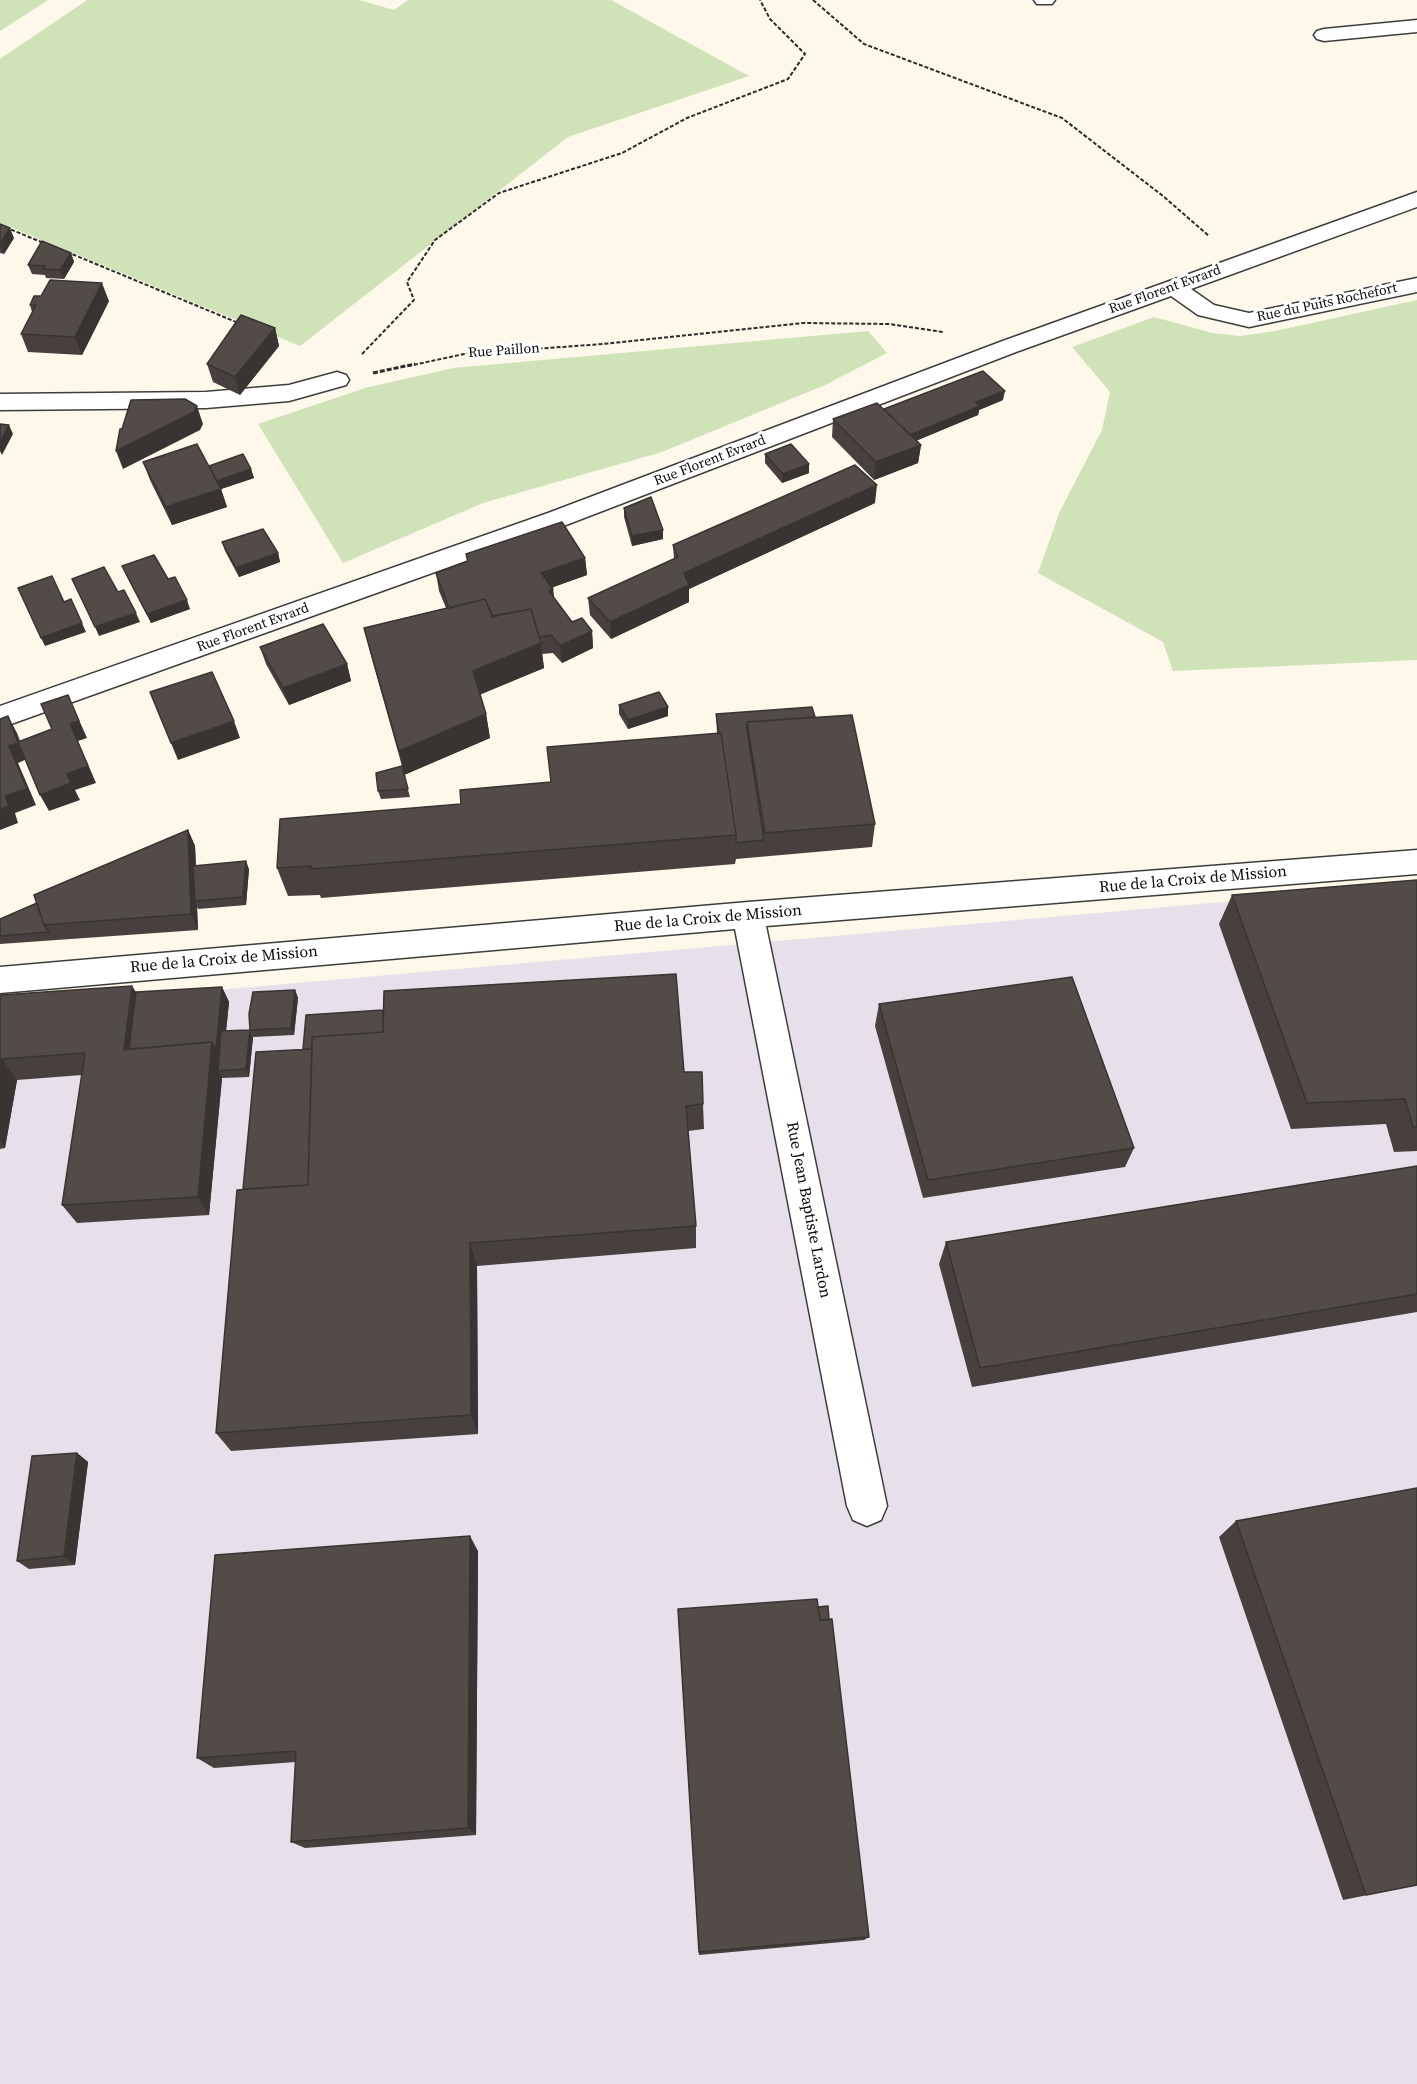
<!DOCTYPE html>
<html>
<head>
<meta charset="utf-8">
<style>
	body { margin:0 }
	canvas { display:block; background:#fdf8ea }
</style>
</head>
<body>
<canvas width="1417" height="2084"></canvas>
<script>
const context = document.querySelector('canvas').getContext('2d');
context.lineJoin = 'round';
function fillPath(path, color) {
  context.fillStyle = color;
  context.fill(path, 'evenodd');
}
function trace(path, color, width, dash) {
  context.strokeStyle = color;
  context.lineWidth = width;
  context.lineCap = dash ? 'butt' : 'round';
  context.setLineDash(dash || []);
  context.stroke(path);
}
function label(font, color, halo, rows, align = 'center') {
  context.font = font + ' "Source Serif 4",serif';
  context.lineWidth = 6;
  context.setLineDash([]);
  context.textBaseline = 'middle';
  context.strokeStyle = halo;
  context.fillStyle = color;
  for (const [text, x, y, turn = 0] of rows) {
    context.save();
    context.translate(x, y);
    context.rotate((+turn || 0) * Math.PI / 180);
    context.textAlign = isNaN(turn) ? turn : align;
    if (halo) context.strokeText(text, 0, 0);
    context.fillText(text, 0, 0);
    context.restore();
  }
}
fillPath(new Path2D(`
	M1417,885v1199h-1417v-1075z`), '#e7dfe9');
fillPath(new Path2D(`
	M0,0h48l-48,31z
	M87,0h272l35,10 14,-10h203l138,76 -181,61 -268,209 -300,-123v-164z
	M1417,300v360l-244,11 -10,-29 -125,-69 22,-62 42,-81 8,-38 -38,-45 82,-30 59,16 27,3 35,-5z
	M868,331l19,22 -62,32 -163,67 -179,51 -140,60 -85,-139 107,-36 88,-20z`), '#d0e2b8');
const minor = new Path2D(`
	M1034,0h21l-3,4h-15z
	M1417,20v12l-93,9 -7,-2 -3,-4 3,-4 7,-2z
	M1417,192v15l-226,82 23,16 35,8 168,-35v14l-168,35 -51,-12 -27,-19 -155,56 -450,173 -566,203v-22l548,-193 452,-171z
	M337,372l9,3 3,5 -3,5 -57,16 -83,7 -206,2v-16l206,-2 83,-7z
	M1417,850v24l-651,52 121,580 -6,14 -14,6 -14,-6 -6,-14 -112,-577 -735,64v-26l748,-65z`);
trace(minor, '#3d3d3d', 3);
trace(new Path2D(`
	M813,0l51,44 198,74 101,78 46,40
	M0,225l46,19
	M67,252l174,72
	M362,354l52,-54 -7,-18 28,-42 64,-47 123,-40 65,-35 101,-39 17,-25 -35,-35 -10,-19
	M408,366l56,-12 139,-10 200,-21 86,1 54,8`), '#2c2c2c', 2, [4, 2]);
trace(new Path2D(`
	M373,373l42,-9`), '#2c2c2c', 3, [5, 2]);
fillPath(minor, '#fff');
fillPath(new Path2D(`
	M0,224l14,14 -10,16 -4,-1z
	M71,253l3,9 -10,17 -18,-1 -1,-3 -13,-1 -4,-9z
	M109,301l-27,54 -54,-3 -7,-18 11,-22 -2,-7z
	M275,328l4,18 -39,49 -27,-13 -6,-18z
	M1003,400l-24,10 -1,5 -62,26 5,4 -3,18 -44,17 -42,-43 1,-18z
	M765,454l44,10v9l-27,10 -17,-20z
	M143,462l108,7 3,9 -33,11 6,18 -55,18 -22,-45z
	M875,503l-186,86v13l-78,37 -21,-24 -2,-17 86,-39 -1,-14z
	M624,508l39,31 -31,7 -8,-29z
	M222,542l56,11 2,9 -41,15 -14,-26z
	M466,554l119,4 2,17 -35,12 1,2 1,9 18,24 20,9 1,17 -31,15 -9,-10 -11,1 2,14 -64,26 6,20 4,24 -86,37 6,22 -29,2 -3,-8 24,-25 -32,-114 -6,-24 82,-20 -7,-17 -3,-18 31,-11z
	M122,566l46,13 22,30 -39,14 -25,-48z
	M260,647l87,17 4,17 -62,24 -23,-41z
	M619,705l49,2v9l-40,13 -9,-15z
	M716,714l99,3 60,107 -3,23 -136,12 -1,5 -414,34 -1,-3 -32,1 -11,-28 184,-64 90,-22 166,-48z
	M188,830l7,16 1,20 53,3 -3,36 -48,4 -1,-2 1,23 -198,14v-25l37,-16z
	M1417,880v271l-23,1 -8,-28 -95,5 -72,-205 13,-29z
	M132,986l4,6 86,-5 7,15 -3,29 27,6 -4,40 -27,1 -13,137 -132,8 -15,-18 20,-130 -65,5 -12,68 -5,1v-154z
	M295,990l3,8 -4,37 -41,2 -3,-7z
	M879,1004l255,144 -9,19 -202,31 -48,-172z
	M684,1072l19,32 1,25 -16,2 8,95v22l-219,18 1,168 -247,17 -15,-18 27,-244z
	M1417,1166v146l-445,75 -33,-123 7,-22z
	M77,1453l11,9 -13,103 -46,4 -12,-8z
	M1236,1521l181,364 -74,15 -124,-363z
	M478,1551l-2,284 -171,13 -14,-6 5,-80 -82,6 -17,-10z
	M678,1609l191,328 -5,3 -165,15z`), '#47403e');
fillPath(new Path2D(`
	M10,228l4,10 -10,16 -4,-10z
	M71,253l3,9 -10,17 -4,-9z
	M102,283l7,18 -27,54 -7,-18z
	M275,328l4,18 -39,49 -5,-18z
	M1005,391l-2,9 -24,10 -1,5 -73,30 2,-9 69,-34z
	M197,406l6,18 -3,6 -77,39 -7,-18z
	M9,425l4,9 -11,21 -2,-4v-9z
	M921,445l-3,18 -44,17 2,-18z
	M809,464v9l-27,10 1,-9z
	M251,469l3,9 -33,11 6,18 -55,18 -6,-18 49,-26z
	M877,485l-2,18 -186,86v13l-78,37 -1,-17 74,-49z
	M663,530v9l-31,7v-10z
	M278,553l2,9 -41,15 -3,-9z
	M585,558l2,17 -44,16 -2,-18z
	M553,589l2,18 -6,-16z
	M187,600l3,9 -39,14 -4,-9z
	M136,613l4,9 -41,14 -4,-9z
	M82,623l4,9 -41,14 -4,-8z
	M592,631l1,17 -31,15 -2,-17z
	M541,643l3,25 -67,28 -4,-25z
	M347,664l4,17 -62,24 -6,-17z
	M68,695l19,43 -9,3 18,42 -21,7 5,10 -31,11 -9,-16 27,-21 3,-50z
	M668,707v9l-40,13v-9z
	M486,714l4,24 -86,37 -5,-24z
	M8,716l9,17 10,26 -9,4 18,42 -21,8 3,10 -18,7v-20l5,-14 4,-50z
	M234,721l6,17 -62,22 -7,-17z
	M188,830l7,16 2,55h-2l2,6 1,23 -7,-16z
	M246,861l3,8 -3,36 -3,-8z
	M132,986l12,21 -6,48 -14,-5z
	M222,987l7,15 -7,69h-4l4,7 -13,137 -11,-18 14,-155z
	M295,990l3,8 -4,37 -3,-7z
	M250,1030l3,7 -4,40 -3,-8z
	M2,1059l15,21 -12,68 -5,-7v-69z
	M470,1243l7,23 1,168 -7,-19z
	M77,1453l11,9 -13,103 -11,-9z
	M470,1536l8,15 -2,284 -8,-7z`), '#393432');
const building = new Path2D(`
	M0,224l10,4 -10,16z
	M42,241l29,12 -11,17 -17,-1 2,-3 -17,-1z
	M50,280l52,3 -27,54 -54,-3 15,-29h-6l4,-9h7z
	M241,315l34,13 -40,49 -28,-13z
	M983,371l22,20 -29,11 4,4 -70,29 -26,-26z
	M185,399l12,7 -3,6 -78,39 4,-22h2l9,-29z
	M877,403l44,42 -45,17 -43,-43z
	M0,424l9,1 -9,17z
	M197,444l24,45 -55,18 -23,-45z
	M791,444l18,20 -26,10 -18,-20z
	M243,454l8,15 -34,12 -8,-15z
	M855,465l22,20 -193,88 5,12 -79,37 -22,-24 90,-41 -5,-12z
	M651,497l12,33 -31,6 -8,-28z
	M562,522l23,36 -44,15 12,16 -4,2 23,31 10,-4 10,13 -32,15 -9,-11 -12,2 -8,-28 -39,7 -7,-17 -36,9 -13,-35 32,-12 -2,-7z
	M263,529l15,24 -42,15 -14,-26z
	M154,555l14,24 7,-2 12,23 -40,14 -25,-48z
	M104,567l14,25 6,-2 12,23 -41,14 -23,-48z
	M52,576l12,26 7,-3 11,24 -41,15 -23,-50z
	M485,599l7,16 -1,2 40,-8 10,34 -68,28 13,43 -87,37 -35,-123z
	M323,624l24,40 -64,24 -23,-41z
	M212,672l22,49 -63,22 -21,-51z
	M659,692l9,15 -40,13 -9,-15z
	M68,695l11,26 -9,3 18,42 -21,8 4,9 -31,12 -22,-53 34,-13 -11,-25z
	M812,707l3,10 -68,5v8l17,110 -28,3v-8l-15,-102 -2,1 -3,-20z
	M852,715l23,109 -110,9 -18,-111z
	M8,716l10,27 -9,3 18,43 -22,7 4,10 -9,4v-91z
	M721,733l15,102 -425,34v-3l-34,2 3,-49 181,-15 -1,-14 91,-8 -4,-35z
	M402,766l6,23 -30,2 -2,-18z
	M188,830l3,84 -147,11 -10,-30z
	M246,861l-3,36 -48,4 -2,-35z
	M1417,880v247h-4l-8,-28 -98,4 -75,-208z
	M37,903l7,22 5,7 -49,4v-17z
	M676,974l8,98h18l1,32 -17,2 10,120 -226,17 1,172 -255,18 21,-243 71,-5 4,-148 71,-5 1,-41z
	M1072,977l62,171 -206,32 -49,-176z
	M132,986l-8,64 88,-8 -14,155 -136,8 23,-152 -83,6 -2,13v-77z
	M222,987l-6,62 -4,-7 -83,7 7,-57z
	M295,990l-4,38 -41,2 -1,-16 4,-22z
	M383,1010v22l-71,5v12h-9l3,-34z
	M250,1030l-4,39 -28,2 3,-40z
	M312,1049l-4,136 -65,4 13,-137z
	M1417,1166v128l-437,74 -34,-126z
	M77,1453l-13,103 -47,5 15,-105z
	M1417,1488v397l-51,10 -130,-374z
	M470,1536l-2,292 -177,14 5,-91 -99,7 18,-203z
	M817,1599l3,21 12,-1 37,318 -170,15 -21,-343z
	M828,1606l1,14h-9l-2,-13z`);
fillPath(building, '#524b48');
trace(building, '#393432', 1.5);
label('14px', '#0a0a0a', '#fff', [
	["Rue Florent Evrard",1165,290,-20],
	["Rue du Puits Rochefort",1327,303,-12],
	["Rue Paillon",504,351,-4],
	["Rue Florent Evrard",710,461,-21],
	["Rue Florent Evrard",253,628,-20]
]);
label('16px', '#0a0a0a', '#fff', [
	["Rue de la Croix de Mission",1193,880,-5],
	["Rue de la Croix de Mission",708,919,-5],
	["Rue de la Croix de Mission",224,960,-5],
	["Rue Jean Baptiste Lardon",808,1210,79]
]);
</script>
</body>
</html>
